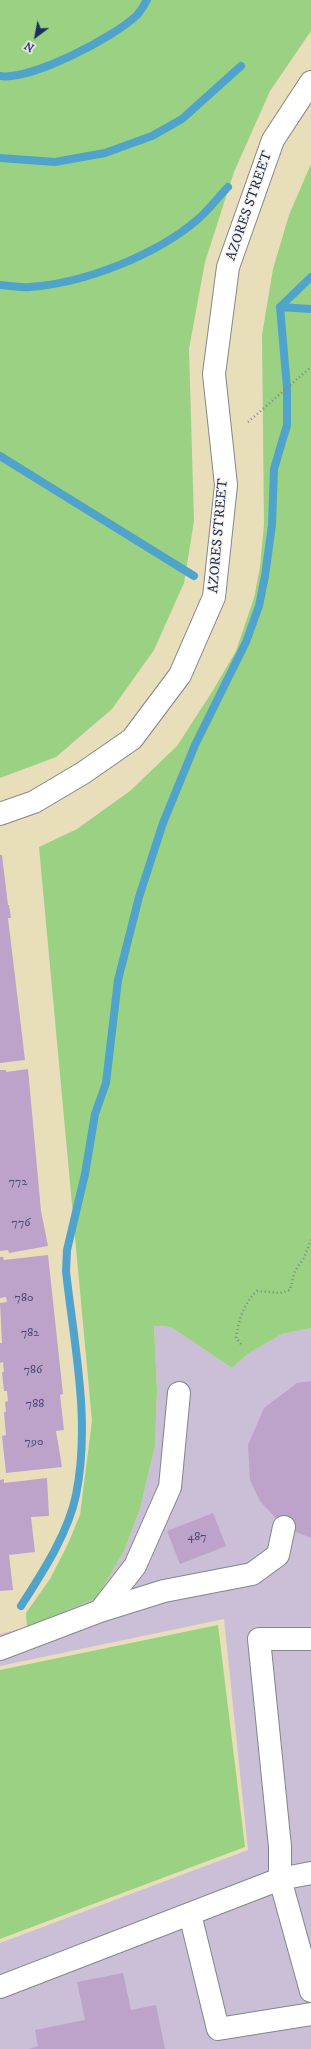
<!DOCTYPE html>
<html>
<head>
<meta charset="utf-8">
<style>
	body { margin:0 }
	#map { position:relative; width:311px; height:2049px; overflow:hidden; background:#e8deba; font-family:"IM FELL DW Pica",serif }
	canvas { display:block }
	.north { position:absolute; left:16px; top:16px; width:40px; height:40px; -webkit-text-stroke:3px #f7f3e8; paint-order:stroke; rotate:212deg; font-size:11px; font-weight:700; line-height:16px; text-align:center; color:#1b2f5e }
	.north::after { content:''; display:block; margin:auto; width:14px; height:18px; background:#1b2f5e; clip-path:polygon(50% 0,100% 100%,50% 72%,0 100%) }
</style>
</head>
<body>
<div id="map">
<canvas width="311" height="2049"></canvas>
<div class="north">N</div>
</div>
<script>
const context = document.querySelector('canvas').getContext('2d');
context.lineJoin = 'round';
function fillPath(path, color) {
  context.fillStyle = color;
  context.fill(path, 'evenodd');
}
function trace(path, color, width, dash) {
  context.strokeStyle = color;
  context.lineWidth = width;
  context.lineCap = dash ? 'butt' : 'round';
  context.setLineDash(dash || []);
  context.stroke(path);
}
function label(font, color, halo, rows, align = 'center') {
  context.font = font + ' "IM FELL DW Pica",serif';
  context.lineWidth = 3;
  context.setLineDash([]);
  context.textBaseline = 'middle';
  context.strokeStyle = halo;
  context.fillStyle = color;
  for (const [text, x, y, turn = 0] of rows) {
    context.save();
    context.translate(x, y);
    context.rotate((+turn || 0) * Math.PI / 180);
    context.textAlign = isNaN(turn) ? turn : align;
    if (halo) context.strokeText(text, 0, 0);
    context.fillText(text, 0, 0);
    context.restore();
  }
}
fillPath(new Path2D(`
	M154,1326l17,1 61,41 17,-15 33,-19 29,-6v721h-311v-106l248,-93 -24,-231 -224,47v-32l27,-7 76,-40 21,-36 16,-42 15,-63 2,-56z`), '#cabfd7');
fillPath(new Path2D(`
	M0,0h311v31l-41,60 -36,81 -29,90 -16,87 5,172 -10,62 -30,67 -42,59 -56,48 -56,21z
	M311,164v1164l-29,6 -33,19 -17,15 -61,-41 -17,-1 3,64 -2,56 -15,63 -16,42 -21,36 -9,12 -67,28 -1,-14 24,-34 17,-33 13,-31 12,-94 -53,-574 38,-18 53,-38 47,-45 35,-54 24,-41 18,-53 6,-31 4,-42 -2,-190 11,-66 16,-54z
	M218,1625l27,222 -245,92v-269z`), '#9bd183');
trace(new Path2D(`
	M0,76c30,5 115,-39 137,-61 4,-4 7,-10 10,-15
	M0,158l55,4 50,-9 47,-17 30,-17 59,-53
	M0,285c10,1 21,3 30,2 55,-4 126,-32 167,-67 12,-10 21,-23 31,-33
	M280,307l31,-30
	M280,307l31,2
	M0,456l194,120
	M21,1606c21,-33 47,-72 55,-111 15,-74 -2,-150 -10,-224l1,-21 18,-76 10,-60 11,-31 12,-103 21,-83 24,-74 32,-78 51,-103 13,-36 6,-30 7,-51 2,-56 13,-44v-37l-7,-81`), '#50a4cc', 8);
fillPath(new Path2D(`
	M0,855h2l6,50h1l2,13h-3l17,142 -25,3z
	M28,1069l13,142 7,35 -39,7 -1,-3 -8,1v-181h6v2z
	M48,1255l15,139 -3,1 4,35 -8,1 6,36 -56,6 -4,-37 4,-1 -2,-23h2l-1,-10 3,-1 -1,-10h-3l-2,-19h2l-1,-10 -3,1v-20h2l-2,-40 7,-1 -1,-5 -6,1v-41h3l1,3z
	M311,1381v157l-27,-11 -24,-26 -10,-21 -2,-35 16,-37 33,-25z
	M47,1478l2,38 -18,1 4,35 -26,3 4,35 -13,1v-111l4,-1v4z
	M213,1513l13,33 -46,18 -13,-33z
	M123,1973l8,37 25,-5 9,44h-136l9,-3 -3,-16 50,-10 -8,-38z`), '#bda3c9');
const minor = new Path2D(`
	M0,814l34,-12 49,-29 49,-34 48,-64 34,-78 12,-112 -12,-111 14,-107 45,-127 38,-58
	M100,1611l35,-45 35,-79 9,-94
	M311,1639h-52l21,208v32l31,112
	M0,1649l100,-38 64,-20 88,-17 26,-19 6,-28
	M190,1914l28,115 93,-15
	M0,1987l280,-108 31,-6`);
trace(minor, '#82868c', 24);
trace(new Path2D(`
	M248,422l63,-55
	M241,1344l-5,-6c3,-18 7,-34 21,-47l23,2 10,-3 5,-19 9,-13 7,-18`), '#82868c', 2.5, [1, 3]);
trace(minor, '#fff', 22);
label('12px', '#444c79', null, [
	["772",18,1183],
	["776",21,1224],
	["780",24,1299],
	["782",30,1334],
	["786",33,1371],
	["788",35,1405],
	["790",34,1443],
	["487",197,1538]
]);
label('14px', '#1b2f5e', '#f7f3e8', [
	["AZORES STREET",250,206,-71],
	["AZORES STREET",219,536,-85]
]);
</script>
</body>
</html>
